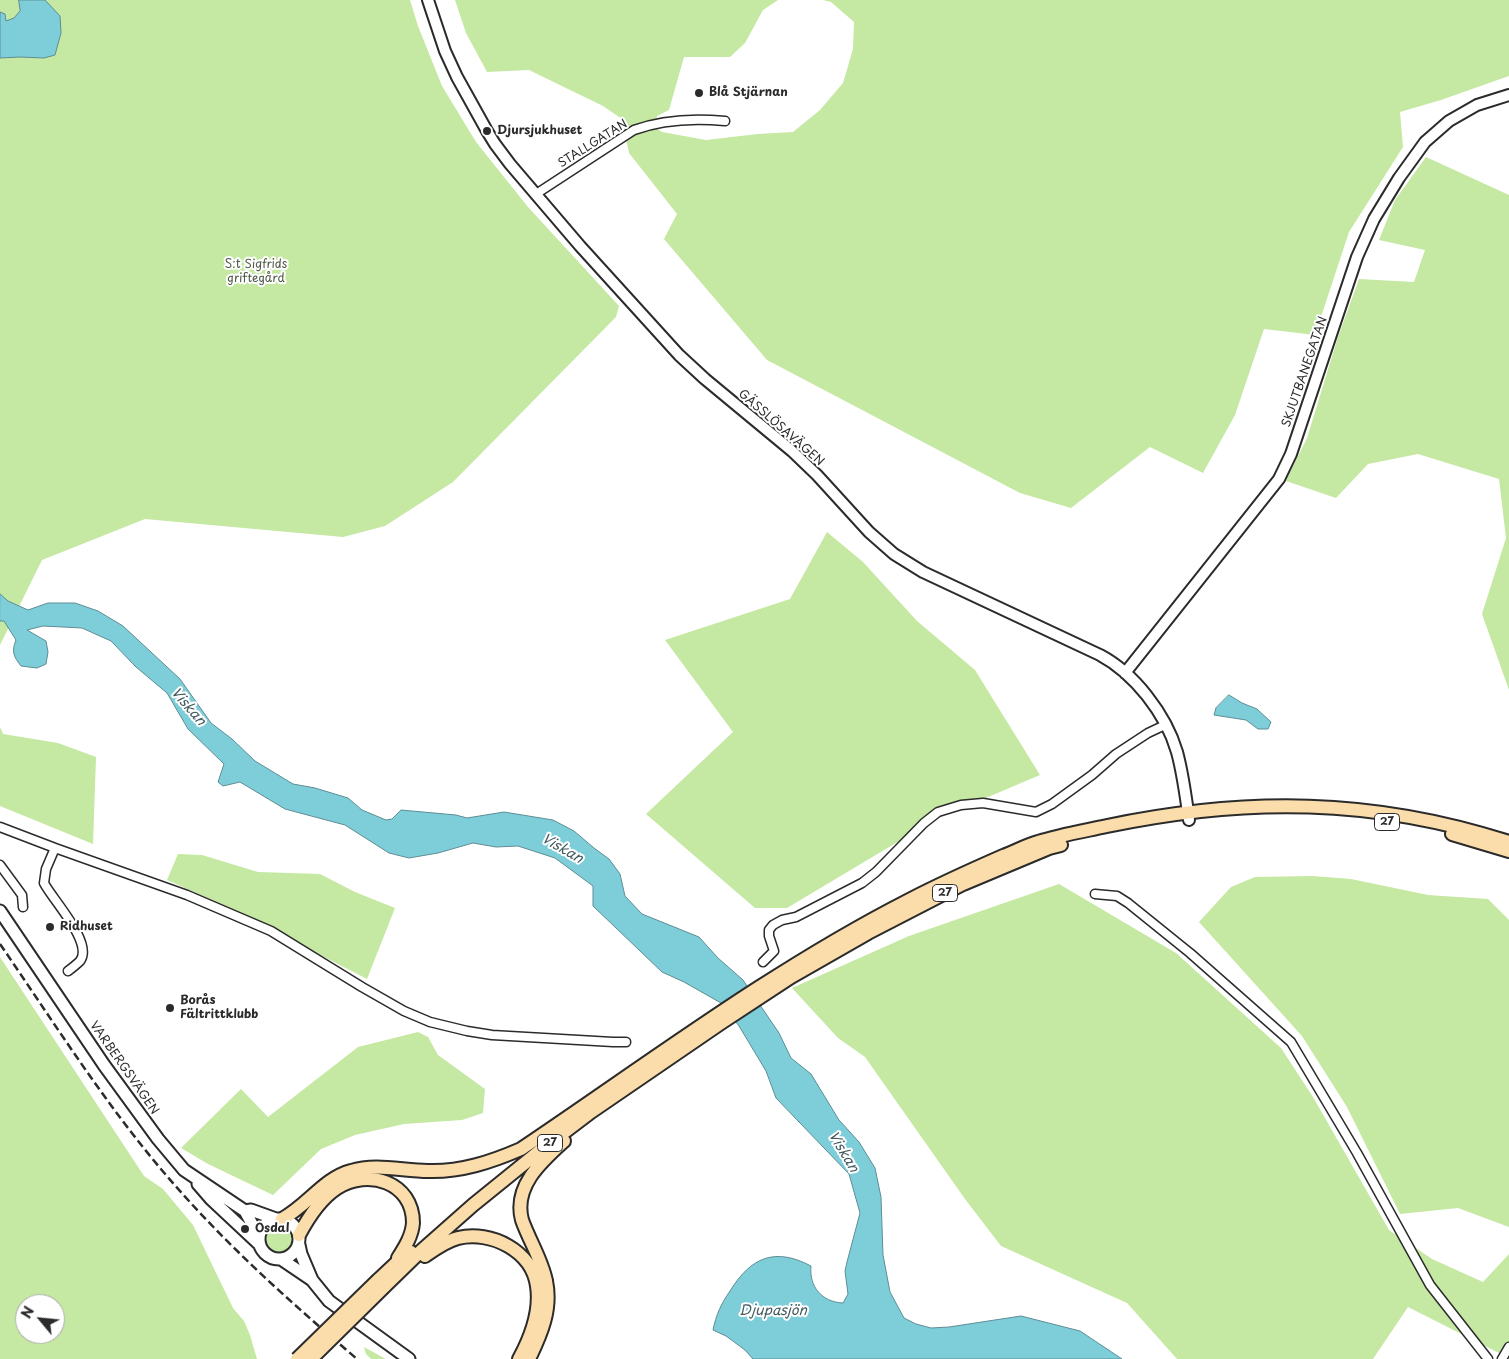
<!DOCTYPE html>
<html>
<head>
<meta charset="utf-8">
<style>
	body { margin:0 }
	#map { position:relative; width:1509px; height:1359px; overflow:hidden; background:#fff; font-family:"Playpen Sans",sans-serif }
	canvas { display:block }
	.north { position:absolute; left:15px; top:1294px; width:50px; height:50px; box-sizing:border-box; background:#fff; border:1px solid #aaa; border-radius:50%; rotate:298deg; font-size:14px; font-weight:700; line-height:20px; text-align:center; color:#2b2b2b }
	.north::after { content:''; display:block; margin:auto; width:18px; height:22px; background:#2b2b2b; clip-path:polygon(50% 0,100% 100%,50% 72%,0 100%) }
</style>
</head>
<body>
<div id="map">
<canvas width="1509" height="1359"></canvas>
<div class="north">N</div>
</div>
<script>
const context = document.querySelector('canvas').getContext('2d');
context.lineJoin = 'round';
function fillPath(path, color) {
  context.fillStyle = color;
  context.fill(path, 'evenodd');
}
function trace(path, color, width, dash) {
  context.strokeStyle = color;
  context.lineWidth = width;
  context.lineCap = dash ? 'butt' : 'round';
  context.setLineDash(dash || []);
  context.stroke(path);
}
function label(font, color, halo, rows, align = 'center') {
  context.font = font + ' "Playpen Sans",sans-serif';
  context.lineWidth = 4;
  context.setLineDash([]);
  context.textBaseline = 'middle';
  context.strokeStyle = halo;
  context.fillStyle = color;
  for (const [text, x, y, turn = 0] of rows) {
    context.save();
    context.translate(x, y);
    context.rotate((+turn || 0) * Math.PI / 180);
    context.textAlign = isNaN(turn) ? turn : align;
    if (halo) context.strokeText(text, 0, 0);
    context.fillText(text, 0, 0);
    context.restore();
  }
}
fillPath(new Path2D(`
	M0,0h410l8,26 24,60 34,56 52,65 91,99 -3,11 -163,165 -68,44 -42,11 -198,-18 -103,41 -42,85z
	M455,0h323l-15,10 -18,33 -15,14h-46l-15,53 -12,6 -1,12 6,4 44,8 52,-6 35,-2 27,-22 23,-27 10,-34 1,-27 -23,-20 -8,-2h686v76l-68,24 -41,12 3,35 -54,85 -34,103 -51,-6 -29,86 -32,58 -53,-26 -79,61 -51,-15 -253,-133 -103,-121 13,-25 -48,-61 -7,-34 -19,-13 -74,-36 -42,2 -21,-39z
	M1426,157l83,38v495l-27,-76 24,-76 -7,-59 -81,-25 -50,10 -32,34 -50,-17 21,-43 31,-101 21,-58 55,3 11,-32 -46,-10 16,-40z
	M827,532l36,30 54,59 58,49 65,105 -104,44 -149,89h-32l-109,-94 87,-82 -68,-92 125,-41z
	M0,727l3,7 55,9 38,14 -3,87 -93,-38z
	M178,854l24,1 56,17 62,2 35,18 40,16 -28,71 -62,-32 -54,-30 -84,-37z
	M1313,876l38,3 77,16 60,4 21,21v307l-51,-19 -58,6 -53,-107 -45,-71 -103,-114 32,-35 24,-10z
	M1059,884l117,69 105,95 32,49 76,133 43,29 51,23 26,-28v104l-101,-51 -35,52h-196l-50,-56 -126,-57 -36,-47 -100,-142 -27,-19 -46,-50 117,-52z
	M0,957l144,219 19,13 30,36 40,83 11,13 6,14 7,24h-257zM25,1304h30v30h-30z
	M418,1032l10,5 10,18 47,34 -2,24 -21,7 -58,4 -49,11 -34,14 -48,46 -65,-31 -27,-16 60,-59 27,28 90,-70z
	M266 1239a13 13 0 1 1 26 0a13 13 0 1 1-26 0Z
	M364,1347l20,11 1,1h-14l-5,-5z`), '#c5e8a2');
const water = new Path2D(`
	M19,0h26l15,16 1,17 -6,22 -11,3 -24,-1 -20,1v-46l5,2 1,7 8,-3 6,-7z
	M0,594l8,7 20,9 20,-7h27l23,8 25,15 57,53 31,44 21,16 23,22 38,23 22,4 33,10 14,12 24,10 6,-1 9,-9 55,5 11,3 37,-6 49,8 21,11 20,17 15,11 11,15 5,22 17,18 57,23 19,21 25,22 36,53 12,25 20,16 28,46 20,22 16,26 6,29 2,58 7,37 14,26 12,6 15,4 18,-1 72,-11 59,15 42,28h-369l-8,-9 -19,-14 -13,-6c3,-15 8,-26 17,-39 21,-34 45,-44 81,-25 -2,21 11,36 32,37l5,-9 -3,-23 2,-9 13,-49 -11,-39 -73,-76 -10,-27 -27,-45 -18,-23 -37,-21 -22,-10 -69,-66v-20l-38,-28 -37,-12 -22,1 -23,-4 -35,10 -29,5 -20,-5 -44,-28 -60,-16 -45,-27 -17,4 -5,-4 6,-18 -36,-35 -21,-36 -31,-26 -25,-26 -29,-13 -39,-2 -16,4 19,11 2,11 -2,12 -9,4 -16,-2c-7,-9 -10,-14 -5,-26l-12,-19h-4z
	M1229,695l13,8 15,6 14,13 -3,7h-10l-12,-9 -32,-5 2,-7z`);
fillPath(water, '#7eceda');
trace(water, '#5d8d94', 1);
const minor = new Path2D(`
	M536,194l98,-64c30,-11 60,-12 91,-9
	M0,827l55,21
	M0,865l22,30 1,12
	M1095,894l22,2 11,7 62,50 101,89 66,111 73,132 58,74
	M763,962l11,-11 -5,-15v-6l4,-5 9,-5 14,-3 66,-34 14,-11 48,-49 14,-11 23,-7 22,-2 53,9 16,-8 40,-29 24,-21 32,-21 17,-8
	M68,971c4,-3 9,-7 12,-10 14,-18 -28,-62 -36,-78l2,-14 9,-21 132,47 84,36 91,56 42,24 26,11 37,9 25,4 121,7h13
	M1502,1359l7,-12`);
const tertiary = new Path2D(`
	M428,0l17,51 12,26 30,54 8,13 15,20 70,82 99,109 26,24 87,72 25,24 52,57 25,22 29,18 177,83c34,18 66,59 77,97 6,22 9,45 12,68
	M1125,673l154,-194 12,-25 66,-197 17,-38 25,-41 26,-36 24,-21 28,-16 32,-10`);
const secondary = new Path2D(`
	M0,911l104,154 54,74 26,31 61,41 14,26
	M198,1184l13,15 47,44
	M245,1211l6,-1 25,9
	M259 1239a20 20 0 1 1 40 0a20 20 0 1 1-40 0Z
	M299,1245l2,9 11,26
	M281,1259l31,21 17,21 80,58`);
const primary = new Path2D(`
	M1452,834l57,17
	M282,1219c25,-13 42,-41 69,-48 25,-8 52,0 77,0 33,1 63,-9 93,-22 128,-86 251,-179 388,-249 31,-16 62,-30 94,-44 12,-4 23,-11 35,-14 22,-7 46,-11 69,-16 139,-29 266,-28 402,16
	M299,1235c9,-17 21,-36 38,-47 31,-20 76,-6 76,35 -1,13 -8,24 -15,35
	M425,1256c10,-7 21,-15 33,-18 33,-8 74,13 79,48 4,26 -6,51 -18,73
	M378,1280l17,-16 16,-12
	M384,1287l37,-36 52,-46 68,-55 50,-38 130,-89 70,-46 77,-44 95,-49 86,-36 12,-3
	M529,1359c12,-25 23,-50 17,-78 -4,-21 -17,-41 -24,-61 -9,-34 20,-59 42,-79`);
trace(minor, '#2b2b2b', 11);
trace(tertiary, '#2b2b2b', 14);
trace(secondary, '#2b2b2b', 15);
trace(primary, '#2b2b2b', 16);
trace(minor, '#fff', 8);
trace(tertiary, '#fff', 10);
trace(secondary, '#fff', 11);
trace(primary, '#fbdcab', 12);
trace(new Path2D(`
	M0,944c53,77 105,160 166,231 58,68 123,126 191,184`), '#2b2b2b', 2.5, [8, 4]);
const primaryBridge = new Path2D(`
	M297,1359l81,-79
	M311,1359l73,-72`);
trace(primaryBridge, '#2b2b2b', 16, []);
trace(primaryBridge, '#fbdcab', 12);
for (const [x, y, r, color] of [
	[699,93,5,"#2b2b2b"],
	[487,131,5,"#2b2b2b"],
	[50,927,5,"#2b2b2b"],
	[170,1008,5,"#2b2b2b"],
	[245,1229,5,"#2b2b2b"]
]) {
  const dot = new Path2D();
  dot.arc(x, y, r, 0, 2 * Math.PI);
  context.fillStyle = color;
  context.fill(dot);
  trace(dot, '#fff', 2);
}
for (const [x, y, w] of [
	[1387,822,25],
	[945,893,25],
	[550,1143,25]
]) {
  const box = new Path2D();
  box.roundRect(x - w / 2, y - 8.5, w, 17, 4);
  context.fillStyle = '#fff';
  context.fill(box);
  trace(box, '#2b2b2b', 1);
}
label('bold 11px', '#2b2b2b', null, [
	["27",1387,822],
	["27",945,893],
	["27",550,1143]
]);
label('bold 12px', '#2b2b2b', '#fff', [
	["Blå Stjärnan",709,93],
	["Djursjukhuset",497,131],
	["Ridhuset",60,927],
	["Borås",180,1001],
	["Fältrittklubb",180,1015],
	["Osdal",255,1229]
], 'left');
label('12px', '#2b2b2b', '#fff', [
	["STALLGATAN",593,144,-32],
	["SKJUTBANEGATAN",1305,372,-71],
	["GÄSSLÖSAVÄGEN",781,428,41],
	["VARBERGSVÄGEN",124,1068,55]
]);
label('12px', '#525a49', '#fff', [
	["S:t Sigfrids",256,265],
	["griftegård",256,279]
]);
label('italic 14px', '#445c60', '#fff', [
	["Viskan",188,707,49],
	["Viskan",562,849,30],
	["Viskan",843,1152,59],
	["Djupasjön",773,1311]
]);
</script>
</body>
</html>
